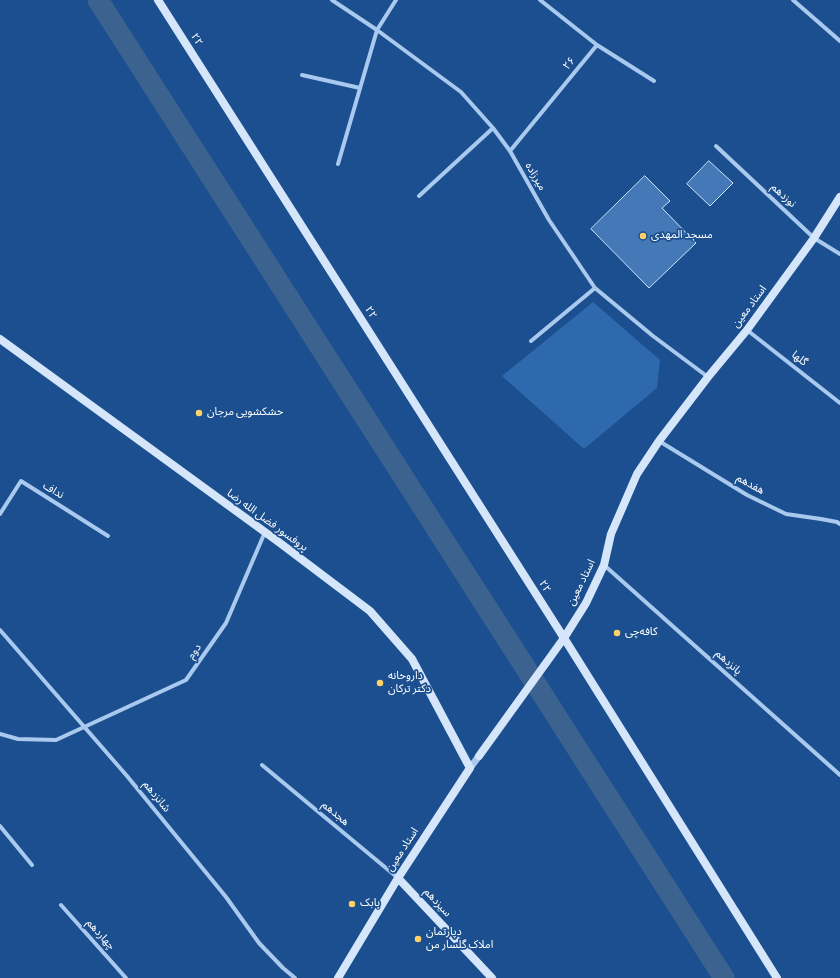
<!DOCTYPE html>
<html>
<head>
<meta charset="utf-8">
<style>
	body { margin:0 }
	canvas { display:block; background:#1b4f8f }
</style>
</head>
<body>
<canvas width="840" height="978"></canvas>
<script>
const context = document.querySelector('canvas').getContext('2d');
context.lineJoin = 'round';
function fillPath(path, color) {
  context.fillStyle = color;
  context.fill(path, 'evenodd');
}
function trace(path, color, width, dash) {
  context.strokeStyle = color;
  context.lineWidth = width;
  context.lineCap = dash ? 'butt' : 'round';
  context.setLineDash(dash || []);
  context.stroke(path);
}
function label(font, color, halo, rows, align = 'center') {
  context.font = font + ' "Source Sans 3","Noto Sans Arabic",sans-serif';
  context.lineWidth = 3.5;
  context.setLineDash([]);
  context.textBaseline = 'middle';
  context.strokeStyle = halo;
  context.fillStyle = color;
  for (const [text, x, y, turn = 0] of rows) {
    context.save();
    context.translate(x, y);
    context.rotate((+turn || 0) * Math.PI / 180);
    context.textAlign = isNaN(turn) ? turn : align;
    if (halo) context.strokeText(text, 0, 0);
    context.fillText(text, 0, 0);
    context.restore();
  }
}
fillPath(new Path2D(`
	M593,302l67,58 -3,28 -73,61 -82,-73z`), '#2e69ad');
trace(new Path2D(`
	M98,0l626,978`), '#3c6290', 21);
const building = new Path2D(`
	M709,161l24,22 -23,23 -23,-22z
	M645,176l25,25 -8,7 34,35 -47,45 -58,-59z`);
fillPath(building, '#4478b7');
trace(building, '#cfe3fa', 1);
trace(new Path2D(`
	M332,0l45,30 84,62 32,36 17,23 39,69 46,68 58,48 55,41
	M793,0l47,41
	M597,45l57,36
	M302,75l58,13
	M716,146l98,92 26,16
	M510,151l87,-106 -57,-45
	M338,164l39,-134 19,-30
	M419,196l74,-68
	M747,330l93,73
	M531,341l64,-53
	M659,441l88,54 39,19 35,5 16,3 3,2
	M0,514l21,-33 87,55
	M604,565l236,210
	M0,630l127,146 99,121 33,46 24,25 12,10
	M0,734l18,5 38,1 130,-60 40,-57 39,-91
	M262,765l136,113
	M0,826l32,39
	M61,905l65,73`), '#a9c9ee', 4);
trace(new Path2D(`
	M470,768l9,-12`), '#a9c9ee', 7);
trace(new Path2D(`
	M158,0l406,638 213,340
	M0,339l280,204 90,68 42,48 58,109 -72,110 -60,100
	M479,756l85,-118 22,-35 18,-38 7,-31 26,-60 22,-33 49,-64 39,-47 67,-92 26,-41
	M398,878l94,100`), '#d6e6fa', 8);
for (const [x, y, r, color] of [
	[643,236,4,"#ffd166"],
	[199,413,4,"#ffd166"],
	[617,633,4,"#ffd166"],
	[380,683,4,"#ffd166"],
	[352,904,4,"#ffd166"],
	[418,939,4,"#ffd166"]
]) {
  const dot = new Path2D();
  dot.arc(x, y, r, 0, 2 * Math.PI);
  context.fillStyle = color;
  context.fill(dot);
  trace(dot, '#1b4f8f', 1.5);
}
label('11px', '#fff', '#1b4f8f', [
	["۲۲",196,40,58],
	["۲۶",570,64,-50],
	["میرزاده",535,177,60],
	["نوزدهم",783,196,43],
	["استاد معین",750,307,-53],
	["۲۲",370,313,58],
	["گلها",799,359,39],
	["هفدهم",750,485,29],
	["نداف",53,491,32],
	["پروفسور فضل الله رضا",267,521,36],
	["استاد معین",582,583,-64],
	["۲۲",544,587,58],
	["دوم",195,652,-55],
	["پانزدهم",728,663,42],
	["شانزدهم",156,797,51],
	["هجدهم",335,814,40],
	["استاد معین",403,850,-57],
	["سیزدهم",437,903,47],
	["چهاردهم",100,935,48]
]);
label('11px', '#fff', '#1b4f8f', [
	["مسجد المهدی",651,236],
	["خشکشویی مرجان",207,413],
	["کافه‌چی",625,633],
	["داروخانه",388,677],
	["دکتر ترکان",388,690],
	["بابک",360,904],
	["دپارتمان",426,933],
	["املاک گلسار من",426,946]
], 'left');
</script>
</body>
</html>
